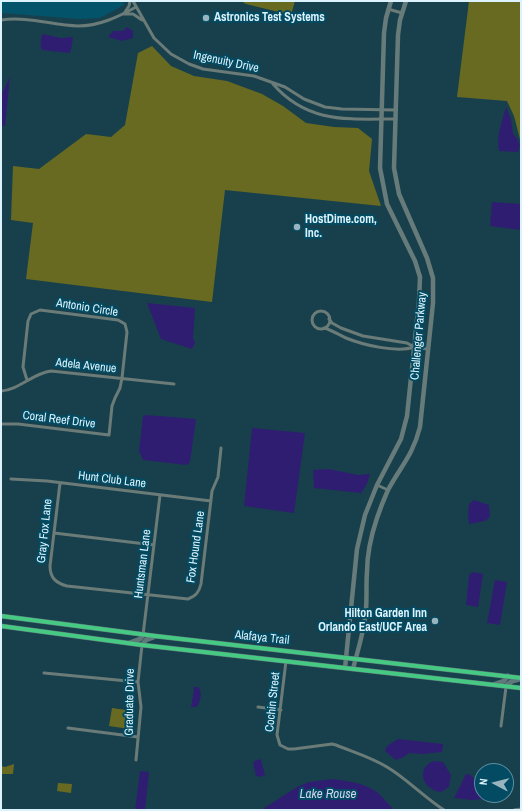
<!DOCTYPE html>
<html>
<head>
<meta charset="utf-8">
<style>
	body { margin:0 }
	#map { position:relative; width:522px; height:811px; overflow:hidden; background:#18404c; font-family:"Archivo Narrow",sans-serif }
	canvas { display:block }
	.frame { position:absolute; inset:0; border:2px solid #dcf3fd; pointer-events:none }
	.north { position:absolute; left:474px; top:763px; width:40px; height:40px; box-sizing:border-box; background:#024b62; border:1px solid #598ea0; border-radius:50%; rotate:277deg; font-size:11px; font-weight:700; line-height:16px; text-align:center; color:#dcf3fd }
	.north::after { content:''; display:block; margin:auto; width:14px; height:18px; background:#97b4bf; clip-path:polygon(50% 0,100% 100%,50% 72%,0 100%) }
</style>
</head>
<body>
<div id="map">
<canvas width="522" height="811"></canvas>
<div class="frame"></div>
<div class="north">N</div>
</div>
<script>
const context = document.querySelector('canvas').getContext('2d');
context.lineJoin = 'round';
function fillPath(path, color) {
  context.fillStyle = color;
  context.fill(path, 'evenodd');
}
function trace(path, color, width, dash) {
  context.strokeStyle = color;
  context.lineWidth = width;
  context.lineCap = dash ? 'butt' : 'round';
  context.setLineDash(dash || []);
  context.stroke(path);
}
function label(font, color, halo, rows, align = 'center') {
  context.font = font + ' "Archivo Narrow",sans-serif';
  context.lineWidth = 4;
  context.setLineDash([]);
  context.textBaseline = 'middle';
  context.strokeStyle = halo;
  context.fillStyle = color;
  for (const [text, x, y, turn = 0] of rows) {
    context.save();
    context.translate(x, y);
    context.rotate((+turn || 0) * Math.PI / 180);
    context.textAlign = isNaN(turn) ? turn : align;
    if (halo) context.strokeText(text, 0, 0);
    context.fillText(text, 0, 0);
    context.restore();
  }
}
fillPath(new Path2D(`
	M1,1h122l1,4 -24,13 -20,1 -79,-6z`), '#03536a');
fillPath(new Path2D(`
	M241,1h54l-4,14 -45,-11z
	M469,1h52v142l-7,-27 -7,-15 -50,-4z
	M152,46l19,20 23,10 33,5 35,13 21,12 23,17 28,4 24,1 14,11 -3,32 12,35 -156,-16 -13,112 -186,-23 7,-56 -22,-3 2,-54 26,3 47,-35 25,3 14,-12 13,-72z
	M112,708l20,3 -2,18 -21,-3z
	M14,764l-1,10h-11l-1,2v-10l4,1z
	M58,783l14,1 -1,9 -14,-2z`), '#686a21');
fillPath(new Path2D(`
	M127,27l6,4v7l-11,3 -14,-4 5,-6h10z
	M43,34l18,4 12,-1 -1,8 -2,8 -28,-3c-2,-4 -2,-13 1,-16z
	M10,77l-5,49h-4v-31z
	M506,107l5,12 2,15 4,4 3,7 -2,7 -19,-1c-3,-15 3,-29 7,-44z
	M492,202l29,2v26l-31,-4z
	M147,303l48,5 -2,30 2,5 -3,6 -31,-10z
	M146,415l50,4 -6,43 -3,3 -44,-5 -4,-9 4,-35z
	M252,428l53,5 -11,80 -50,-7z
	M329,469l29,6 12,-1 -3,10 -6,9 -47,-5 -1,-18z
	M474,500l15,5 1,12 -5,4 -16,3 -1,-10 1,-10z
	M473,572l10,2 -5,33 -12,-2 3,-30z
	M495,580l12,2 -7,43 -13,-2z
	M193,687h5c5,5 2,15 -1,20h-6l3,-17z
	M398,739l45,5 -1,8 -19,2 -14,-1 -5,4 -8,3 -11,-9 2,-5z
	M259,759l2,1 4,15 -5,2 -4,-1 -3,-14z
	M433,761l10,1 8,13 -2,12 -8,5c-18,-2 -26,-23 -8,-31z
	M140,771l9,1 -4,38h-10z
	M466,774h3l8,7h5v14h20v2l-30,3 -18,-2z
	M333,779c14,2 33,4 45,14 6,5 11,12 16,17h-133l36,-23 12,-5z`), '#2f1d72');
trace(new Path2D(`
	M133,1l21,37 17,16 18,10 14,5 51,7 31,11 19,12 21,8 17,2 54,1
	M388,9l14,4
	M125,12l4,-6 1,-5
	M123,14h10l9,6
	M1,20c26,-4 51,5 77,6 21,0 40,-9 58,-19
	M273,84c35,40 75,35 123,35
	M312 320a9 9 0 1 1 18 0a9 9 0 1 1-18 0Z
	M329,319l3,4 9,5 22,8 44,7 7,4 14,2
	M324,328c8,2 15,7 22,10 17,7 51,15 68,9
	M1,391c18,-1 32,-18 50,-20l123,13
	M1,424h17l91,11 3,-29 3,-8 5,-10 2,-10 5,-46 -2,-8 -7,-4 -78,-10 -9,4 -3,7 -5,46 4,13
	M11,479l36,2 164,20
	M60,483l-10,83c0,12 6,17 17,20l121,13c8,-3 11,-7 13,-15l11,-93 6,-14 3,-29
	M377,485l11,5
	M54,533l100,12
	M143,635l17,-140
	M286,661l-9,74 3,10 8,4h6l38,-5 4,1c17,7 35,12 51,22 20,12 37,30 57,43
	M44,673l94,9
	M258,707l23,3
	M501,726l5,-39
	M68,728l70,9
	M136,760l5,-53 -3,-25 4,-37
	M514,810l7,-1`), '#6a7b78', 3);
trace(new Path2D(`
	M345,668l12,-119 8,-34 12,-30 24,-46 6,-23 12,-115 1,-24 -5,-16 -28,-57 -7,-36 4,-135 2,-15 5,-17
	M353,669c5,-20 12,-40 13,-60 1,-12 0,-25 1,-37 0,-18 4,-36 10,-54 3,-9 7,-19 11,-28 13,-24 25,-35 32,-63l13,-124v-25l-6,-20 -28,-64 -5,-26 4,-133 2,-15 6,-19`), '#677c7a', 4.5);
trace(new Path2D(`
	M1,616l154,20 366,42
	M1,626l141,19 379,43
	M129,643l11,-4 3,-4
	M142,645l4,-5 8,-3
	M495,684l9,-3 4,-5
	M506,686l6,-5 8,-2`), '#5f797a', 5);
trace(new Path2D(`
	M1,616l154,20 366,42
	M1,626l141,19 379,43`), '#46c982', 4);
for (const [x, y, r, color] of [
	[206,18,4,"#97b4bf"],
	[297,227,4,"#97b4bf"],
	[435,621,4,"#97b4bf"]
]) {
  const dot = new Path2D();
  dot.arc(x, y, r, 0, 2 * Math.PI);
  context.fillStyle = color;
  context.fill(dot);
  trace(dot, '#024b62', 1.5);
}
label('bold 12px', '#dcf3fd', '#024b62', [
	["Astronics Test Systems",214,18],
	["HostDime.com,",305,220],
	["Inc.",305,234],
	["Hilton Garden Inn",427,614,"right"],
	["Orlando East/UCF Area",427,628,"right"]
], 'left');
label('12px', '#dcf3fd', '#024b62', [
	["Ingenuity Drive",226,62,12],
	["Antonio Circle",87,308,9],
	["Challenger Parkway",419,336,-85],
	["Adela Avenue",86,366,6],
	["Coral Reef Drive",59,420,7],
	["Hunt Club Lane",112,480,7],
	["Gray Fox Lane",45,531,-84],
	["Fox Hound Lane",196,547,-82],
	["Huntsman Lane",143,564,-83],
	["Alafaya Trail",262,638,6],
	["Graduate Drive",130,702,-89],
	["Cochin Street",273,702,-84]
]);
label('italic 13px', '#d3d3ed', '#024b62', [
	["Lake Rouse",328,795]
]);
</script>
</body>
</html>
